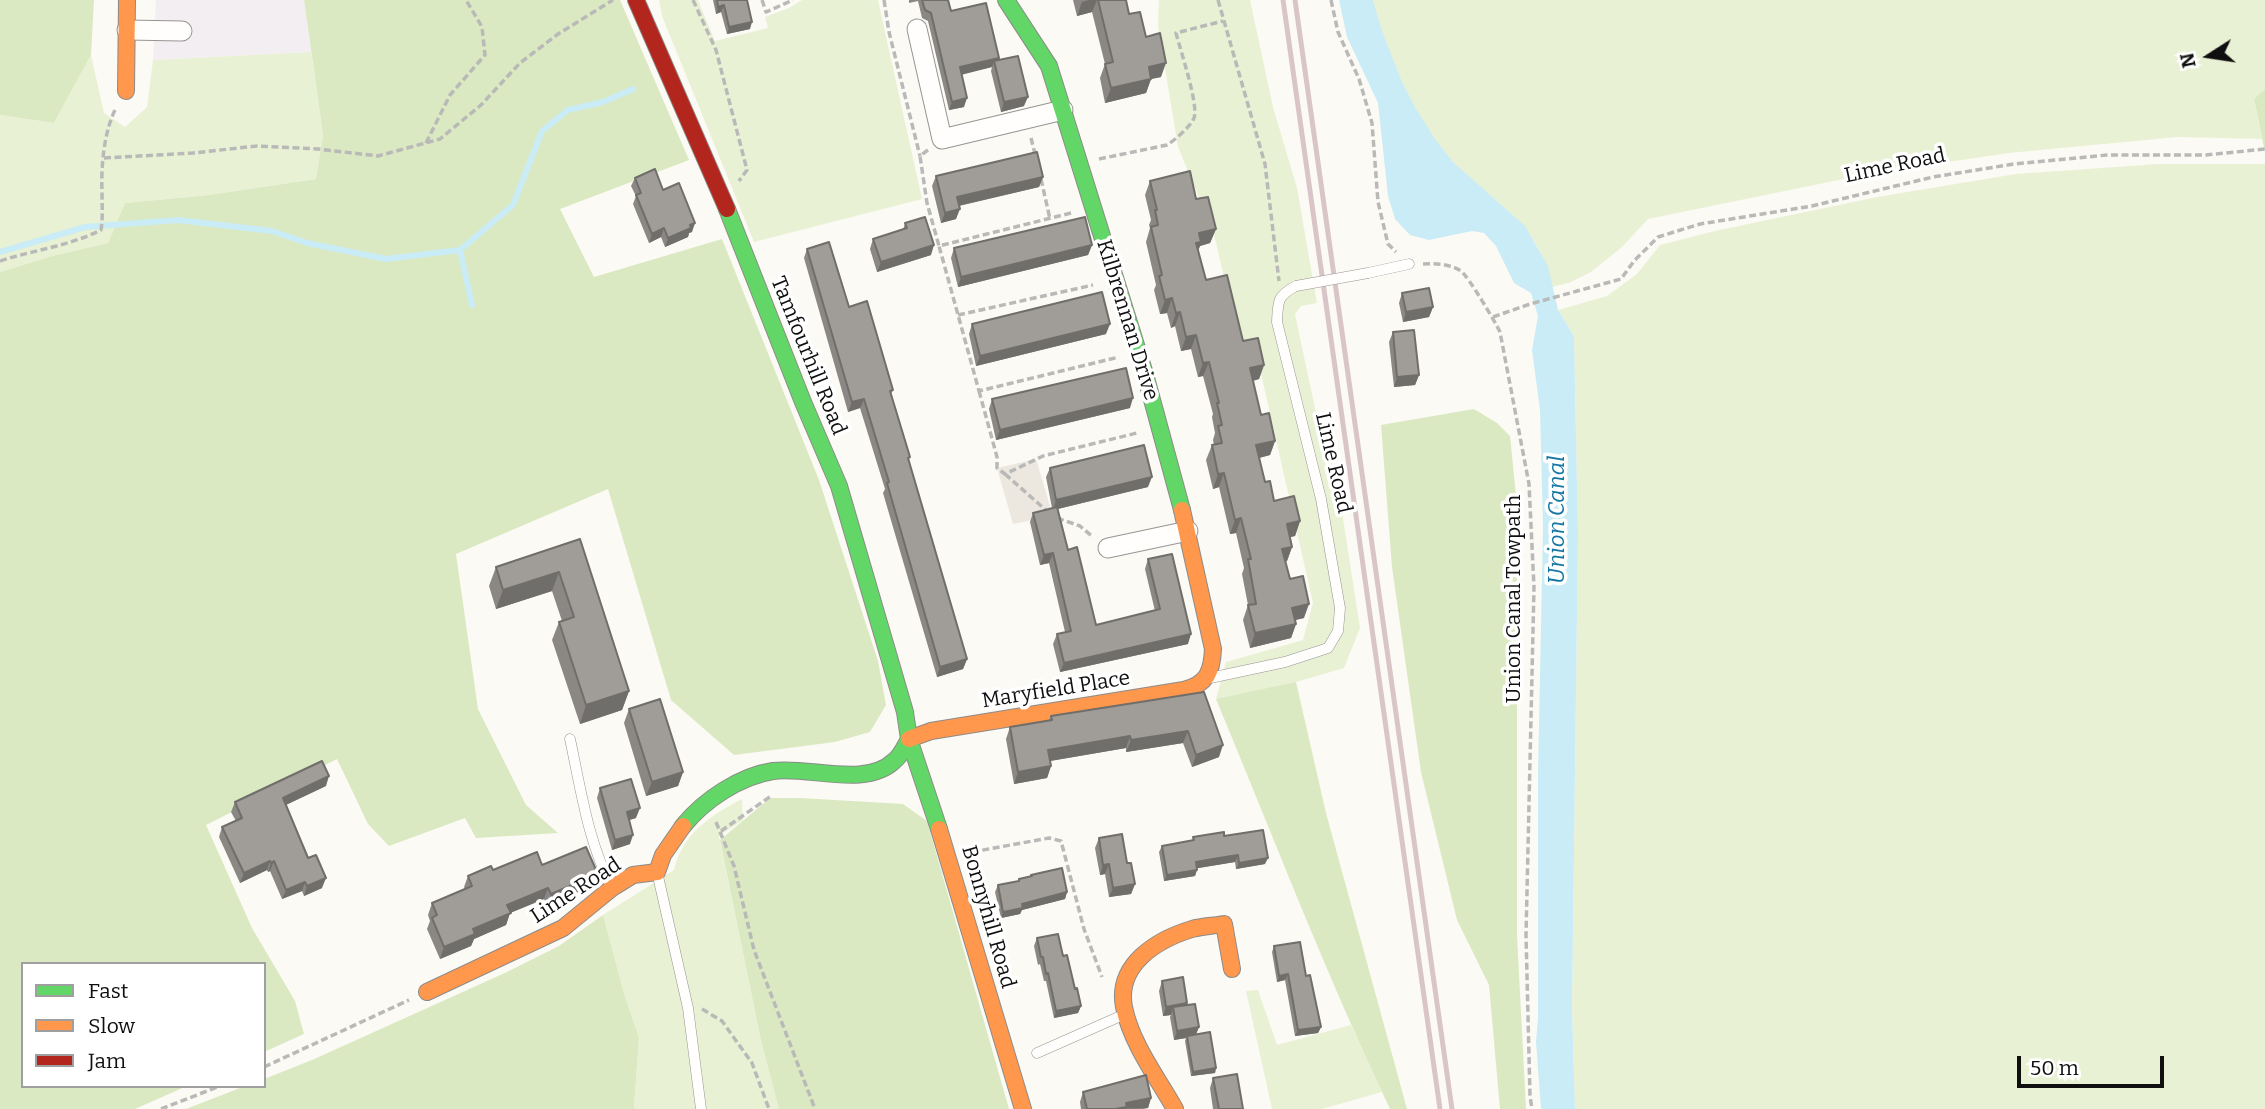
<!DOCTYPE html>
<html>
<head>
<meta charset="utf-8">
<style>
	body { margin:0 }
	#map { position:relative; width:2265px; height:1109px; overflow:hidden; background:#fcfaf4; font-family:Bitter,serif }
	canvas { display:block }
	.legend { position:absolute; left:21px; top:962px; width:245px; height:126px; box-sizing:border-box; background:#fff; border:2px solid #9f9f9f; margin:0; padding:9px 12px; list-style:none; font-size:21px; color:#0f0f0f }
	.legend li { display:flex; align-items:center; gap:14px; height:35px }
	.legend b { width:35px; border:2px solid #9f9f9f }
	.north { position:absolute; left:2174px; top:21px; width:70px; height:70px; -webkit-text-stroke:5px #fff; paint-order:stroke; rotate:258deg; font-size:19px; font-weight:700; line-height:28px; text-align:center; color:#0f0f0f }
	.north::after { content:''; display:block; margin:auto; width:24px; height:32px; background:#0f0f0f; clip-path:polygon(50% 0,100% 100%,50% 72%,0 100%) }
	.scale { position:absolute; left:2017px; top:1056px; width:147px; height:32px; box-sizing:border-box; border:4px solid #0f0f0f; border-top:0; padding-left:9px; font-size:21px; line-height:24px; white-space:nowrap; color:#0f0f0f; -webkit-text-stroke:5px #fff; paint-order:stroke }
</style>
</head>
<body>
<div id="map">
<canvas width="2265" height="1109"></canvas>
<ul class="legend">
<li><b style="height:9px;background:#63d668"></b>Fast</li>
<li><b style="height:9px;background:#ff974d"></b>Slow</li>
<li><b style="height:9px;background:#b3261e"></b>Jam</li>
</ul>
<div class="north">N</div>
<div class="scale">50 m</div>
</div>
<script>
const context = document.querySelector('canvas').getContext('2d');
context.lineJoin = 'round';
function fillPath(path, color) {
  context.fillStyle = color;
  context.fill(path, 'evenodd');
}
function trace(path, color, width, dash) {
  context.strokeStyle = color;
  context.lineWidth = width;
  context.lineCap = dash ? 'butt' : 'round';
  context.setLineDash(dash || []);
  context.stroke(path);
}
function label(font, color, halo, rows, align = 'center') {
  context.font = font + ' Bitter,serif';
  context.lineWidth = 7;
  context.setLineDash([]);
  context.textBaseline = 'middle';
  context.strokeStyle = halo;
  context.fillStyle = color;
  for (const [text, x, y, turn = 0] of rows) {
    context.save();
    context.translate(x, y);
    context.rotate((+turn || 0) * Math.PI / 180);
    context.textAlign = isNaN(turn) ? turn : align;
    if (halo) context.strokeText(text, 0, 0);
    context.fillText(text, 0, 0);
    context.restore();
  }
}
fillPath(new Path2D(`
	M156,0h148l7,52 -158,8z`), '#f3eef1');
fillPath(new Path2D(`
	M659,0h39l17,41 53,-13 -3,-11 24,-9 13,-8h76l44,199 -168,43 -92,-226z
	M1159,0h91l23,107 24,81 20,115 -16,3 -6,8 25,118 16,41 24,155 -16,40 -65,19 -63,12 10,-37 77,-22 10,-37 -58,-256 -16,-6 -25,-107 -36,-87 -20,-121z
	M1373,0h892v89l-11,10 8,40 -85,-2 -168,16 -136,20 -225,46 -26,28 -31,25 -22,11 -18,4c-11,-65 -55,-81 -97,-124 -36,-37 -70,-112 -81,-163z
	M311,52l12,83 -7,44 -107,16 -84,8 -17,40 -56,13 -52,16v-157l54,8 37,-68 13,58 21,14 22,-20 6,-47z
	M2158,164h107v945h-690l-3,-101 6,-474 -4,-198 -16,-26 49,-14 30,-22 23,-29 55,-14 162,-34 139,-23z
	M742,799l1,21 -24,16 42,205 18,68h-145l5,-72 -14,-40 -22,-82 71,-45c8,-36 37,-55 68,-71z
	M1258,990l19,55 74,-20 31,67 -60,17h-50l-26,-118z`), '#e9f1d4');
fillPath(new Path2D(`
	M0,0h94l-3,55 -37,68 -54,-8z
	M304,0h316l69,160 -129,49 34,68 128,-38 97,241 59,181 8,44 -16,27 -35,10 -101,13 -63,-55 -63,-211 -152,65 22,155 48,96 32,28 -82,5 -11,-20 -76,28 -21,-22 -31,-65 -131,66 46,103 43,73 9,33 -40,18v-88h-241v122h164l-52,23h-135v-837l52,-16 56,-13 17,-40 84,-8 107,-16 7,-44z
	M2265,89v63l-11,-53z
	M1474,409l23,14 13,13 7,69v430l9,174h-26l-11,-124 -32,-65 -36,-148 -29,-205 -11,-142z
	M1296,682l30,131 81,296h-17c-64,-134 -117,-273 -174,-410z
	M770,798h30l103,6 24,17 82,288h-230l-18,-68 -41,-201z
	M603,915l22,82 14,40 -5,72h-448l59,-23h19v-7l48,-19 195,-88 52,-26z`), '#dae9c2');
fillPath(new Path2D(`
	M1036,459l17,57 -40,8 -16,-56z`), '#ece8df');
fillPath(new Path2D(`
	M1339,0h34l9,31 20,51 13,25 20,32 18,23 72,64 23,40 10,44 16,26 4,198 -6,474 3,101h-34l-5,-67 2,-24v-243l5,-248 -3,-117 -8,-60 6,-34 -7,-23 -17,-10 -18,-37 -12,-13 -12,-2 -43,9 -19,-5 -15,-16 -7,-23 -10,-93 -31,-66z`), '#caecf6');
trace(new Path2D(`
	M460,250l12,55
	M0,252l85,-25 93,-7 94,11 35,12 79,16 74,-9 53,-45 29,-74 26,-21 35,-8 30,-13`), '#caecf6', 6);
const lane = new Path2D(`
	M1368,273l41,-9
	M1210,678l75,-16 43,-14 10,-17 2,-23 -19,-109 -44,-177c1,-21 0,-26 19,-36
	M570,739c11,51 18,103 42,149
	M657,872l31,136 13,101
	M1037,1053l86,-38`);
const street = new Path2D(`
	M917,29l25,110 121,-29
	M127,30l55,1
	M1108,548l80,-17`);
const fast = new Path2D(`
	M1006,0l43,66 96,308 37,136
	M727,209l76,193 36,84 66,226 4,27 30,90
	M683,826c21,-26 57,-50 90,-55 36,-5 93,17 121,-10 7,-5 11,-15 15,-22`);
const slow = new Path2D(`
	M126,91l1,-91
	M909,739l22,-8 253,-41c23,-6 28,-18 29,-41l-31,-139
	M939,829l84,280
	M427,992l136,-64 49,-40 21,-13 24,-3 6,-17 20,-29
	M1175,1109c-18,-32 -44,-66 -51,-102 -8,-42 32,-67 68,-78 10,-3 21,-3 32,-5l8,45`);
const jam = new Path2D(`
	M636,0l91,209`);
trace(lane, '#969592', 11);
trace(street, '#969592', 21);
trace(fast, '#8c8b89', 18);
trace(slow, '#8c8b89', 18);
trace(jam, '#8c8b89', 18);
trace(new Path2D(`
	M693,0l23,50 31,120 -8,11
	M762,0l4,12 27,-12
	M884,0l5,32 31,124
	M1218,0l47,164 14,117
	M1331,0l7,32 21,47 13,44 6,79 10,42 8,8
	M1031,138l4,16
	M426,143l24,-48 35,-40 -3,-28 -16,-27
	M928,150l-8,6 7,47 12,43
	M104,158l89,-5 64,-7 61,3 60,7 62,-17 41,-34 39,-42 38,-29 55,-34
	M1099,159l68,-14c8,-5 23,-18 27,-27 5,-13 -14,-69 -18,-85l47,-12
	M1041,179l9,40
	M1071,213l-132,33 40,145 140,-34
	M0,261c34,-11 69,-15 101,-31 2,-13 1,-25 1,-39 -1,-25 2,-60 14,-83
	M1423,264c13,-1 27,0 38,7 7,5 35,52 39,61l29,152 5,103 -8,348 4,161 2,13
	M958,315l135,-30
	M1493,317l37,-13 91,-25 13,-18 24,-24 42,-13 112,-18 121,-29 81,-13 93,-9h99l59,-6
	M979,391l18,66v11l8,6 38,-18 94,-23
	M1005,474l43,38
	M1057,518l23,8 13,11
	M716,822l18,44 20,84 61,159
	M721,831l50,-35
	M972,852l77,-14 12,3 23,88 18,48
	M702,1009l20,12 30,42 17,46
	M264,1067l145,-67
	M161,1109l59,-23`), '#b9b9b8', 3.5, [7, 3.5]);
trace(lane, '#fffefd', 10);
trace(street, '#fffefd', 19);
trace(fast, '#63d668', 16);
trace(slow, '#ff974d', 16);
trace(jam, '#b3261e', 16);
trace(new Path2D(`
	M1283,0l157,1109
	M1295,0l157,1109`), '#d9c5c8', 5);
const laneBridge = new Path2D(`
	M1296,286l72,-13`);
trace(laneBridge, '#969592', 11, []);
trace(laneBridge, '#fffefd', 10);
fillPath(new Path2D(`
	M713,0h34l3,29 -23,5 -6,-22 -5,2z
	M909,0h39l3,11 48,47 -1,2 26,46 -23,6 -10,-41 1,-4 -31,7 3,33 -15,3 -21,-89 -6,-3 -4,-17 -9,2z
	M1073,0h53l3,14 17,23 15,40 -10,2 -5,14 -41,10 -5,-25 5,-14 -13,-52 -15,4z
	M936,176l107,1 -4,10 -80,19 -3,13 -15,4 -9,-37z
	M635,178l28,12 29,42 -3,1 -1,4 -23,10 -4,-10 -12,6 -16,-39 3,-8 -5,-10z
	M1150,181l46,18 20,30 -6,14 -10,3 -2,4 8,30 37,61 21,24 -5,14 -6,2 8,34 14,26 -5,14 -11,3 6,24 9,19 26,20 -5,15 -5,1 2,10 -5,14 -2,1 5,17 14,39 -9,2 1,4 -5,14 -41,10 -7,-28 5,-15 -6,-31 2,-6 -8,-35 -6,1 -11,-47 -6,2 -7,-29 6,-15h2l-1,-5 2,-7 -3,-16 1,-3 -10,-38 -5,1 -7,-28 -10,2 -6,-25 -4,2 -4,-15 -7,1 -6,-24 2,-5 -10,-43 4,-14 -1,-3 2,-5 -6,-25z
	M905,223l26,32 -54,17 -7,-23 3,-10 30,-9z
	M1092,245l-4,10 -130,32 -7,-29 3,-10z
	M807,249l42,58 44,83 -2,4 18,67 58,198 -4,10 -26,8 -54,-184 2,-4 -25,-81 -12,4 -44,-154z
	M1402,293l31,14 -4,10 -26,5 -4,-19z
	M972,324l134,10 -130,32 -7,-32z
	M1393,332l26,43 -4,10 -21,2 -5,-45z
	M992,399l138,9 -134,32 -7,-31z
	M1050,468l98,19 -90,22 10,41 28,75 59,-14 -10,-42 3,-10 40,85 -128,28 -7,-28 4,-10 8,-2 -16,-69 -9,2 -10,-43 3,-9 19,-5 -6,-31z
	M580,539l49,152 -7,19 -42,14 -28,-84 7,-18 3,-1 -10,-30 -56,18 -7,-23 7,-19z
	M1204,692l15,65 -27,10 -9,-24 -57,9v-4l-76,13 1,5 -4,12 -33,6 -8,-45 4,-12 39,-6 2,-5z
	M629,709l54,63 -5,14 -32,10 -22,-73z
	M326,786l-40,19 36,83 -18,8 -2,-5 -20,8 -12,-28 -2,1 -1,-2 -27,13 -21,-46 3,-10 14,-6 -5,-9 4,-10z
	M600,788l36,30 -7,2 1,24 -18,6 -15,-52z
	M1224,836l41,28 -29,5 -1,-7 -38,6 -2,8 -31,5 -5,-29 3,-6 30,-5 1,-4z
	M1099,838l28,25 8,21 -4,10 -22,3 -4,-23 -5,1 -5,-27z
	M542,865l55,7 -5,12 -6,5 -39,16 -3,-6 -34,14 -4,12 -32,14 -3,7 -31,13 -13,-30 3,-8 -2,-6 4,-12 33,-14 -1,-2 4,-11 25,-6z
	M1031,875l36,17 -2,7 -43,11 -2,4 -19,4 -6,-26 3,-7 20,-4 1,-2 12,-2z
	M1037,938l26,18 18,50 -3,7 -24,5 -8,-37h-2l-4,-17 -2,1 -4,-19z
	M1274,946l32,30 15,51 -3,6 -23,3 -10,-56 -8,2 -5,-30z
	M1162,981l25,24 12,22 -3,7 20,34 -1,5 -24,3 -6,-35 1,-3 -12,2 -4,-23 1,-2 -8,1 -4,-25z
	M1213,1078l30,31h-30l-3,-21z
	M1083,1092l68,6 -3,10 -5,1h-62l-1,-7z`), '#8a8784');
fillPath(new Path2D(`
	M1089,0h8l-5,12 -15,4 5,-14z
	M724,5l-3,7 -5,2 2,-7z
	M752,22l-2,7 -23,5 2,-7z
	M999,58l-3,8 -2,-5 -2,6 -35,9 3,-9z
	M1166,63l-5,14 -10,2 -5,14 -41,10 6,-15 38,-21z
	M1028,97l-4,9 -23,6 3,-10z
	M967,98l-3,9 -15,3 3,-8z
	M1043,177l-4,10 -86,20 4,-10z
	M960,209l-4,10 -15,4 4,-10z
	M695,223l-3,9 -3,1 -1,4 -23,10 3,-9z
	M664,228l-3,9 -12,6 3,-9z
	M1216,229l-6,14 -10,3 -4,10 -5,2 8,-25z
	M934,245l-3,10 -54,17 4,-10z
	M1092,245l-4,10 -130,32 3,-10z
	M1172,298l-5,15 -7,1 5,-14z
	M1433,307l-4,10 -26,5 3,-10z
	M1180,312l-5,14 -4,2 5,-15z
	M1110,324l-4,10 -130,32 4,-10z
	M1196,335l-5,14 -10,2 5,-14z
	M1209,362l-6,14 -5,1 5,-14z
	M1264,365l-5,14 -15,4 6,-15z
	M1419,375l-4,10 -21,2 3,-10z
	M1133,398l-3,10 -134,32 4,-10z
	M864,399l-4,9 -12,4 4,-10z
	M1275,441l-5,14 -19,5 5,-15z
	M1224,473l-5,14 -6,2 5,-15z
	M1152,477l-4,10 -95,23 3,-10z
	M1241,518l-5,15 -6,1 5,-14z
	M1300,521l-5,15 -13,3 5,-15z
	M1292,547l-5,14 -10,3 5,-15z
	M1053,553l-4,10 -9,2 4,-10z
	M559,572l-7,19 -56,18 7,-19z
	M1309,604l-5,14 -17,4 5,-14z
	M1296,624l-5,14 -41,10 5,-15z
	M1191,634l-3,10 -128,28 4,-9z
	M967,659l-4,10 -26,8 3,-10z
	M629,691l-7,19 -42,14 6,-19z
	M1188,731l-5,12 -57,9 5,-12z
	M1130,736l-4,12 -82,14 4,-12z
	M1223,745l-4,12 -27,10 4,-12z
	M1051,766l-4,12 -33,6 4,-12z
	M683,772l-5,14 -32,10 6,-14z
	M329,776l-3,10 -47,22 4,-10z
	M640,808l-4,10 -13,4 4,-10z
	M633,835l-3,9 -18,6 3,-10z
	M1238,855l-3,7 -42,7 3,-7z
	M1268,858l-3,6 -29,5 3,-6z
	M270,861l-3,9 -27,13 4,-10z
	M274,861l-4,10 -2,1 3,-9z
	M1109,864l-4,10 -5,1 3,-10z
	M1197,870l-2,6 -31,5 3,-6z
	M597,872l-5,12 -6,5 -39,16 4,-11z
	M326,878l-4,10 -18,8 3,-10z
	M305,882l-3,9 -20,8 4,-9z
	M1135,884l-4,10 -22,3 4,-9z
	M548,888l-4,11 -34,14 -4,12 -32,14 -3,7 -31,13 4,-12 29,-18 34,-24z
	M1067,892l-2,7 -43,11 -2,4 -19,4 2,-6 19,-8z
	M1288,974l-3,6 -8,2 2,-6z
	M1187,1003l-3,10 -11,-6 -2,8 -8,1 3,-9z
	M1081,1006l-3,7 -24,5 2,-7z
	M1199,1027l-4,10 -8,-1 -1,2 -12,2 3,-9z
	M1321,1027l-3,6 -23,3 3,-6z
	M1216,1068l-1,5 -24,3 2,-4z
	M1151,1098l-3,10 -33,1 11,-6z`), '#706e6b');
const building = new Path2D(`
	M717,0h30l5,22 -23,5 -5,-22 -6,2z
	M922,0h26l3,11 35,-8 13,55 -39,9 7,31 -15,4 -21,-89 -6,-3z
	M1098,0h28l3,14 11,-2 6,25 14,-4 6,30 -17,4 2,12 -40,9 -6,-24 8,-2z
	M1018,56l10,41 -24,5 -10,-41z
	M1037,152l6,25 -86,20 3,12 -15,4 -9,-37z
	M655,169l8,21 16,-7 16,40 -5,2 1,3 -23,10 -4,-10 -12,6 -16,-39 5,-2 -6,-15z
	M1190,171l6,28 12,-2 8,32 -17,4 2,9 -5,1 10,37 21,-5 16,66 15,-3 6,27 -14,3 11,47 8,-2 6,28 -19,4 9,37 5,-1 4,20 20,-5 6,25 -13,3 5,23 -10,2 8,30 13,-3 6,28 -17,4 4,16 -41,9 -7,-28 8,-1 -8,-45h3l-10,-41 -6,2 -11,-47 -6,1 -6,-29 10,-2 -4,-17 4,-1 -5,-22h2l-10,-41 -6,1 -7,-28 -10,2 -6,-25 -4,1 -4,-15 -7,2 -6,-24 3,-1 -11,-48 7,-2 -3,-15h2l-7,-29z
	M925,217l9,28 -53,17 -8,-23 34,-11 -2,-5z
	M1085,217l7,28 -131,32 -7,-29z
	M829,242l20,65 18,-6 26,89 -3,1 20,66 -2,1 59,201 -27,8 -53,-184 2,-1 -25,-83 -12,3 -45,-153z
	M1429,288l4,19 -27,5 -4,-19z
	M1102,292l8,32 -130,32 -8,-32z
	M1414,330l5,45 -22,2 -4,-45z
	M1126,368l7,30 -133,32 -8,-31z
	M1144,445l8,32 -96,23 -6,-32z
	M1057,507l11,43 9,-3 19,78 64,-16 -12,-50 24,-5 19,80 -127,29 -7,-29 14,-3 -18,-78 -9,2 -11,-42z
	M580,539l49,152 -43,14 -27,-83 15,-5 -15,-45 -56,18 -7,-23z
	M1204,692l19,53 -27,10 -8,-24 -57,9 -1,-4 -82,14 3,16 -33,6 -8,-45 42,-7 -1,-4z
	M660,699l23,73 -31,10 -23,-73z
	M322,761l7,15 -46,22 25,60 8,-3 10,23 -19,8 -2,-4 -19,8 -12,-29 -3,2 -1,-2 -26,12 -22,-46 20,-9 -7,-16z
	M631,779l9,29 -13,4 6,23 -18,5 -15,-52z
	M1263,830l5,28 -29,5 -1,-8 -25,4 -17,3 1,8 -30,5 -5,-29 32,-6 -1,-3 31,-5v4z
	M1122,834l5,29h4l4,21 -22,4 -4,-24 -6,1 -4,-27z
	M586,847l11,25 -6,5 -40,17 -3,-6 -41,17 4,8 -38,16 2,5 -31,13 -12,-29 5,-3 -5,-12 40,-17 -4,-10 23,-10 2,4 44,-18 5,13z
	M1062,868l5,24 -45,12 1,4 -20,4 -5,-27 21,-4v-2l13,-3 -1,-1z
	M1058,934l5,22 4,-1 8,34 2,-1 4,18 -25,5 -8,-38 -2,1 -3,-17h-2l-4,-19z
	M1300,942l6,34 4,-1 11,52 -23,3 -10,-56 -9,2 -5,-30z
	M1183,977l4,26 -21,4 -4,-26z
	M1195,1004l4,23 -22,4 -4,-24z
	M1210,1032l6,36 -23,4 -6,-36z
	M1237,1074l6,35h-24l-6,-31z
	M1146,1075l5,23 -25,5 1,4 -12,2h-28l-4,-17z`);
fillPath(building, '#a09d99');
trace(building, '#706e6b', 2);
label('21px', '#0f0f0f', '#fff', [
	["Lime Road",1895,166,-12],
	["Kilbrennan Drive",1127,320,73],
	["Tamfourhill Road",808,356,68],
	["Lime Road",1333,463,77],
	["Union Canal Towpath",1514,599,-90],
	["Maryfield Place",1056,690,-9],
	["Lime Road",576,891,-33],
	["Bonnyhill Road",988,917,74]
]);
label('italic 23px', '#1676a3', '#fff', [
	["Union Canal",1558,520,-90]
]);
</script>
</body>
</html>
